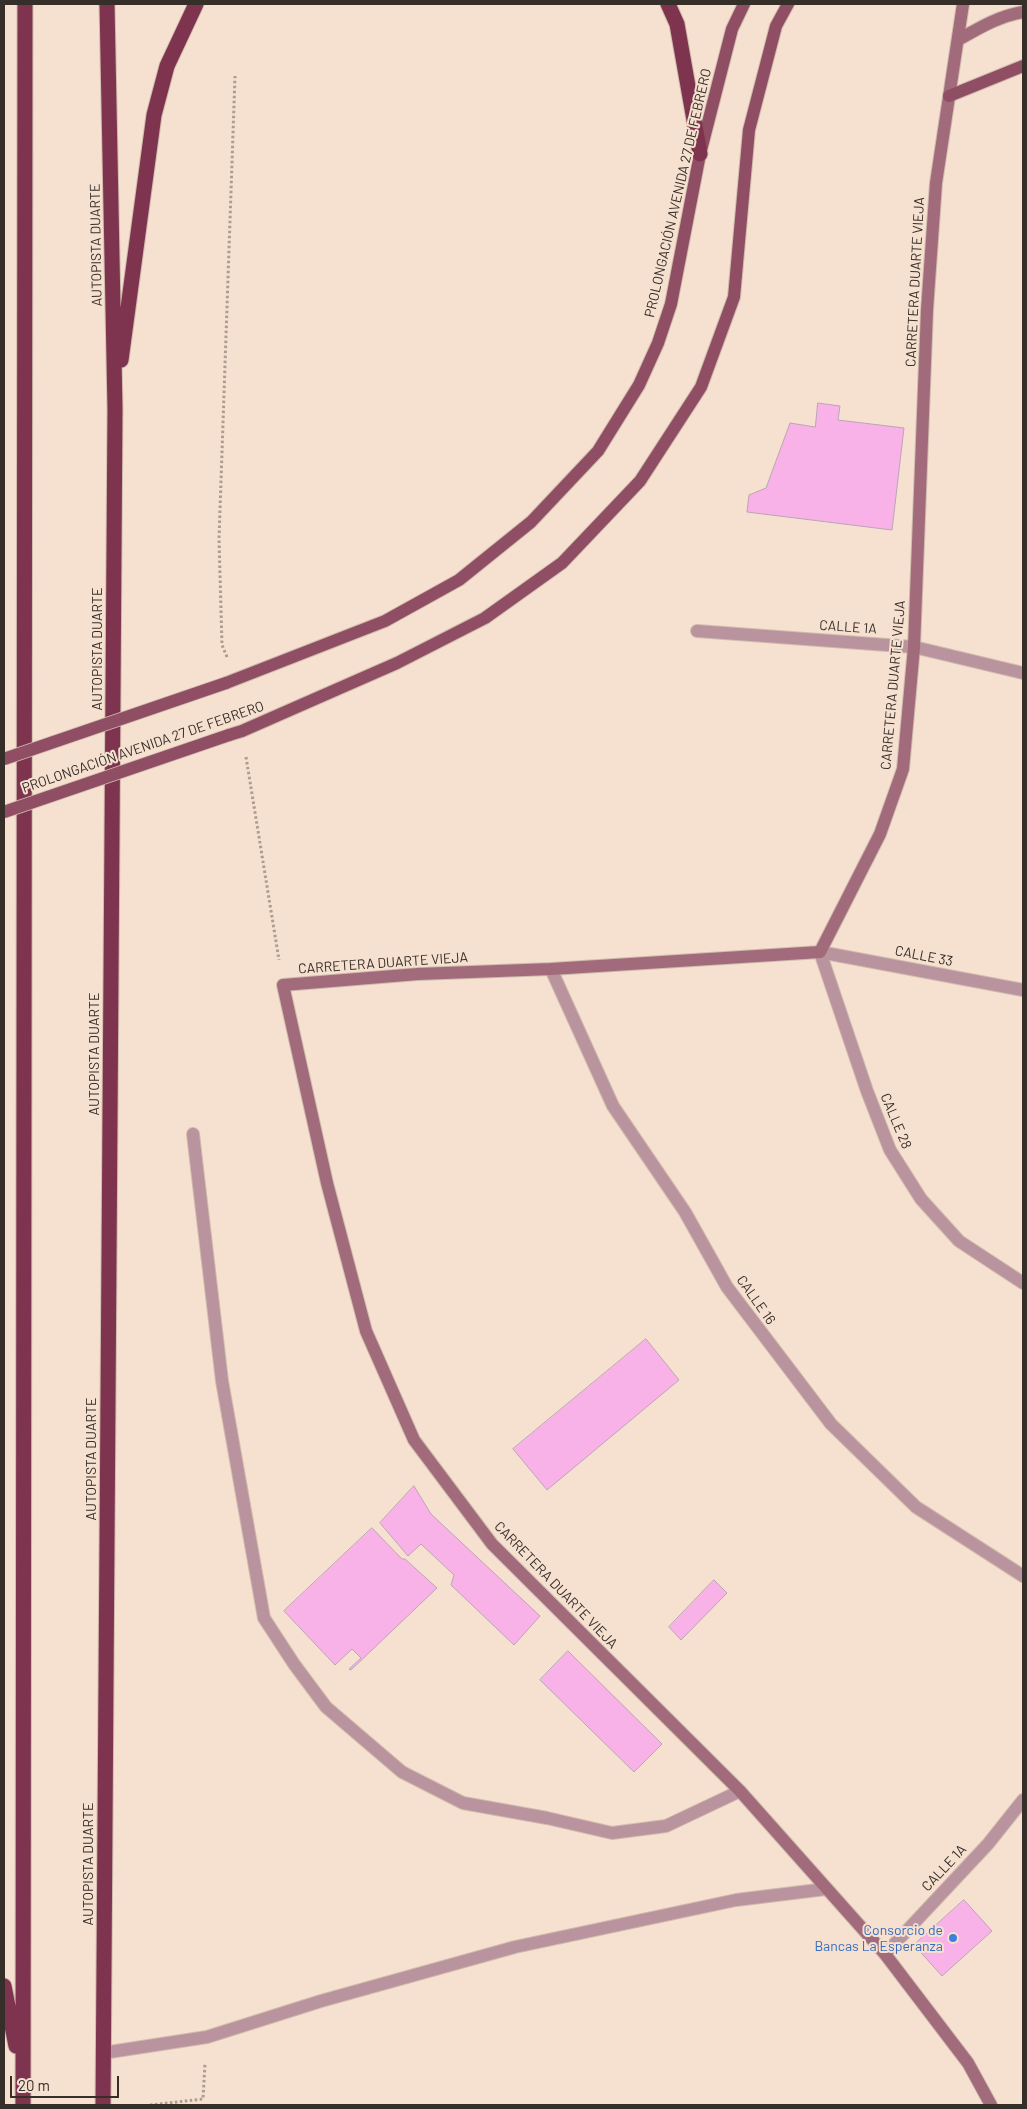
<!DOCTYPE html>
<html>
<head>
<meta charset="utf-8">
<style>
	body { margin:0 }
	#map { position:relative; width:1027px; height:2109px; overflow:hidden; background:#f6e0d0; font-family:Barlow,sans-serif }
	canvas { display:block }
	.frame { position:absolute; inset:0; border:5px solid #362e28; pointer-events:none }
	.scale { position:absolute; left:10px; top:2076px; width:109px; height:22px; box-sizing:border-box; border:2px solid #362e28; border-top:0; padding-left:6px; font-size:15px; line-height:18px; white-space:nowrap; color:#362e28; -webkit-text-stroke:4px #f6e0d0; paint-order:stroke }
</style>
</head>
<body>
<div id="map">
<canvas width="1027" height="2109"></canvas>
<div class="frame"></div>
<div class="scale">20 m</div>
</div>
<script>
const context = document.querySelector('canvas').getContext('2d');
context.lineJoin = 'round';
function fillPath(path, color) {
  context.fillStyle = color;
  context.fill(path, 'evenodd');
}
function trace(path, color, width, dash) {
  context.strokeStyle = color;
  context.lineWidth = width;
  context.lineCap = dash ? 'butt' : 'round';
  context.setLineDash(dash || []);
  context.stroke(path);
}
function label(font, color, halo, rows, align = 'center') {
  context.font = font + ' Barlow,sans-serif';
  context.lineWidth = 4;
  context.setLineDash([]);
  context.textBaseline = 'middle';
  context.strokeStyle = halo;
  context.fillStyle = color;
  for (const [text, x, y, turn = 0] of rows) {
    context.save();
    context.translate(x, y);
    context.rotate((+turn || 0) * Math.PI / 180);
    context.textAlign = isNaN(turn) ? turn : align;
    if (halo) context.strokeText(text, 0, 0);
    context.fillText(text, 0, 0);
    context.restore();
  }
}
const building = new Path2D(`
	M818,403l22,3 -2,14 66,8 -12,102 -145,-18 2,-17 17,-7 24,-65 25,4z
	M646,1339l33,41 -132,110 -34,-41z
	M414,1486l17,28 109,102 -26,29 -63,-60 3,-10 -33,-31 -13,12 -28,-33z
	M372,1528l30,31h3l32,29 -86,82 -2,-1 12,-11 -9,-9 -17,16 -51,-54z
	M714,1580l13,13 -46,47 -12,-13z
	M568,1651l94,93 -28,28 -94,-92z
	M964,1900l28,31 -50,45 -28,-31z`);
fillPath(building, '#f9b2e8');
trace(building, '#baa5b4', 1);
const service = new Path2D(`
	M193,1134l29,247 42,237 30,46 32,43 76,65 61,31 84,15 65,15 54,-7 74,-35`);
const minor = new Path2D(`
	M697,631l217,16 109,26
	M551,969l62,137 72,106 42,75 104,137 85,83 107,69
	M1023,990l-203,-38 47,139 23,59 31,49 38,42 64,42
	M885,1954l103,-110 35,-44
	M103,2053l104,-16 114,-36 194,-54 221,-47 90,-11`);
const secondary = new Path2D(`
	M963,4l-27,179 -9,127 -13,337 -11,122 -23,65 -60,118 -269,17 -133,5 -135,11 44,198 39,148 48,109 78,104 248,247 145,163 83,109 23,42
	M958,40c21,-12 41,-24 65,-28`);
const primary = new Path2D(`
	M949,96l74,-30
	M226,683l159,-62 74,-41 72,-58 67,-71 41,-66 19,-42 13,-39 29,-150 32,-125 12,-25
	M229,735l13,-4 155,-68 88,-45 77,-55 78,-82 61,-94 33,-90 15,-167 27,-104 12,-22`);
const motorway = new Path2D(`
	M668,4l9,20 23,130
	M121,360l33,-245 13,-49 29,-62
	M4,1986l12,60
	M23,2105l2,-2101
	M103,2105l12,-1696 -8,-405`);
trace(service, '#d0bcae', 14);
trace(minor, '#d0bcae', 14);
trace(secondary, '#d0bcae', 14);
trace(primary, '#d0bcae', 14);
trace(motorway, '#d0bcae', 17);
trace(new Path2D(`
	M227,657l-5,-12 -3,-106 16,-463
	M246,757l33,203
	M150,2105l53,-6 2,-36`), '#ad9c90', 3, [2.5, 2.5]);
trace(service, '#b9939e', 12);
trace(minor, '#b9939e', 12);
trace(secondary, '#a16b7c', 12);
trace(primary, '#8f4e63', 12);
trace(motorway, '#7e344f', 15);
const primaryBridge = new Path2D(`
	M4,759l222,-76
	M4,812l225,-77`);
trace(primaryBridge, '#d0bcae', 14, []);
trace(primaryBridge, '#8f4e63', 12);
for (const [x, y, r, color] of [
	[953,1938,5,"#3f7fe0"]
]) {
  const dot = new Path2D();
  dot.arc(x, y, r, 0, 2 * Math.PI);
  context.fillStyle = color;
  context.fill(dot);
  trace(dot, '#f6e0d0', 2);
}
label('14px', '#362e28', '#f6e0d0', [
	["PROLONGACIÓN AVENIDA 27 DE FEBRERO",678,193,-77],
	["AUTOPISTA DUARTE",96,245,-91],
	["CARRETERA DUARTE VIEJA",915,282,-87],
	["CALLE 1A",848,627,4],
	["AUTOPISTA DUARTE",97,649,-90],
	["CARRETERA DUARTE VIEJA",893,685,-85],
	["PROLONGACIÓN AVENIDA 27 DE FEBRERO",143,747,-19],
	["CALLE 33",924,956,11],
	["CARRETERA DUARTE VIEJA",383,963,-4],
	["AUTOPISTA DUARTE",94,1054,-90],
	["CALLE 28",896,1121,67],
	["CALLE 16",756,1300,55],
	["AUTOPISTA DUARTE",91,1459,-90],
	["CARRETERA DUARTE VIEJA",556,1585,46],
	["AUTOPISTA DUARTE",88,1864,-90],
	["CALLE 1A",944,1868,-47]
]);
label('14px', '#366cbe', '#f6e0d0', [
	["Consorcio de",943,1930],
	["Bancas La Esperanza",943,1946]
], 'right');
</script>
</body>
</html>
